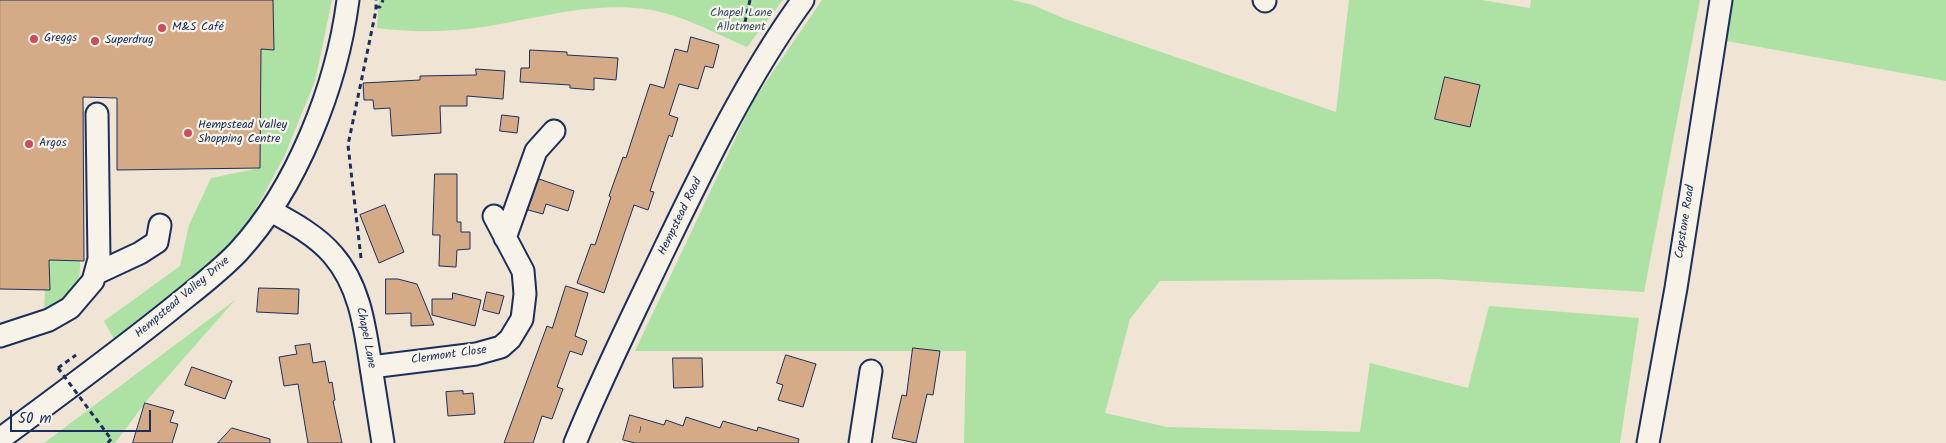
<!DOCTYPE html>
<html>
<head>
<meta charset="utf-8">
<style>
	body { margin:0 }
	#map { position:relative; width:1946px; height:443px; overflow:hidden; background:#f0e4d4; font-family:Kalam,sans-serif }
	canvas { display:block }
	.scale { position:absolute; left:10px; top:410px; width:141px; height:22px; box-sizing:border-box; border:2px solid #1b2f5e; border-top:0; padding-left:6px; font-size:15px; line-height:18px; white-space:nowrap; color:#1b2f5e; -webkit-text-stroke:4px #f7f3e8; paint-order:stroke }
</style>
</head>
<body>
<div id="map">
<canvas width="1946" height="443"></canvas>
<div class="scale">50 m</div>
</div>
<script>
const context = document.querySelector('canvas').getContext('2d');
context.lineJoin = 'round';
function fillPath(path, color) {
  context.fillStyle = color;
  context.fill(path, 'evenodd');
}
function trace(path, color, width, dash) {
  context.strokeStyle = color;
  context.lineWidth = width;
  context.lineCap = dash ? 'butt' : 'round';
  context.setLineDash(dash || []);
  context.stroke(path);
}
function label(font, color, halo, rows, align = 'center') {
  context.font = font + ' Kalam,sans-serif';
  context.lineWidth = 4.5;
  context.setLineDash([]);
  context.textBaseline = 'middle';
  context.strokeStyle = halo;
  context.fillStyle = color;
  for (const [text, x, y, turn = 0] of rows) {
    context.save();
    context.translate(x, y);
    context.rotate((+turn || 0) * Math.PI / 180);
    context.textAlign = isNaN(turn) ? turn : align;
    if (halo) context.strokeText(text, 0, 0);
    context.fillText(text, 0, 0);
    context.restore();
  }
}
fillPath(new Path2D(`
	M273,0h59l-17,81 -31,76 -45,83 -124,101 -11,-20 76,-55 9,-41 22,-47 49,-10 1,-119 12,1z
	M379,0h404l-36,47c-33,-14 -66,-33 -102,-38 -60,-8 -118,13 -177,20 -31,3 -61,3 -91,-1z
	M822,0h190l21,5 32,14 271,93 13,-112h133l48,8 1,-8h169l-56,292 -208,-13 -276,2 -30,38 -25,94 62,14 193,5 10,-69 98,25 21,-82 150,12 -19,125h-656l2,-92h-331l118,-250z
	M1727,0h219v81l-225,-41z
	M49,260l31,1c1,26 -8,32 -27,49h-9l1,-20h5z
	M235,300l-87,99 -33,44h-71z`), '#aee2a4');
const building = new Path2D(`
	M0,0h273l1,50 -13,-1 -1,119 -143,2v-72l-34,-1 1,164 -35,-1 1,30 -50,-1z
	M691,37l28,8 -6,23 -8,-2 -7,23 -19,-5 -10,31 9,3 -6,19 -3,-2 -19,56 4,1 -6,18 -14,-5 -30,88 -27,-10 14,-39 4,1 16,-48 -2,-1 14,-39 3,1 24,-74 14,4 11,-39 12,3z
	M530,50l37,2v3l51,3 -2,22 -22,-2v12l-24,-2v-3l-50,-3 1,-14h8z
	M476,69l29,2 -2,28 -36,-3v10h-27l1,27 -49,3 -2,-28 -16,1 -1,-9h-9l-1,-17 57,-3v-4l56,-1z
	M1445,77l35,8 -10,42 -35,-8z
	M502,115l17,2 -2,16 -17,-2z
	M435,174h22v48h4v10h9v17l-13,1 -1,17 -17,-1 1,-31h-7z
	M539,179l35,12 -6,20 -22,-7 -3,10 -15,-4z
	M385,205l19,47 -25,11 -19,-48z
	M386,279h12l19,5 17,41 -23,1v-13l-25,1z
	M566,286l22,7 -13,43 12,5 -5,14 -12,-4 -13,36 6,2 -11,30 -10,-3 -9,27h-29l43,-117 5,2z
	M259,288l40,1 -1,25 -41,-2z
	M487,292l17,4 -5,18 -16,-4z
	M453,293l28,7 -6,26 -43,-11v-16h20z
	M310,344l3,19 12,-2 4,22 3,-1 3,18 -2,1 9,42h-34l-10,-59 -14,2 -5,-29 18,-3 -2,-8z
	M913,348l27,3 -7,44 -6,-1 -11,49 -24,-5 10,-43 4,1z
	M786,355l30,9 -13,43 -25,-7 5,-15 -6,-2z
	M673,358h29l1,29 -29,1z
	M192,367l40,14 -7,18 -40,-14z
	M463,391v3l10,-1 2,21 -27,2 -2,-24z
	M145,403l29,8 -4,11 8,2 -6,19h-39z
	M630,415l34,10 2,-5 17,6 3,-9 34,11 3,-7 34,10 1,-4 41,12 -1,4h-163l-12,-3z
	M232,428l38,11v4h-52z`);
fillPath(building, '#d5aa86');
trace(building, '#1b2f5e', 1);
const minor = new Path2D(`
	M1264,0l1,1
	M271,211c22,12 46,25 62,44 27,31 32,73 38,112 4,25 8,51 12,76
	M505,238l31,-87 18,-20
	M95,274l45,-21 17,-11 3,-17
	M0,336l49,-16 21,-12 23,-27 6,-22 -2,-145
	M371,367l105,-13 25,-7 9,-8 12,-20 3,-25 -1,-12 -1,-11 -29,-55
	M0,439c57,-42 114,-84 169,-128 23,-19 48,-37 69,-59 59,-64 99,-166 110,-252
	M575,443c26,-64 57,-126 87,-189 41,-85 85,-177 141,-254
	M860,443l11,-72
	M1648,443l28,-155 45,-288`);
trace(minor, '#1b2f5e', 25);
trace(new Path2D(`
	M750,0l-5,22 16,7
	M376,7h4l3,-7
	M361,258l-13,-113 28,-135v-10
	M58,368l18,-13
	M108,443l3,-4`), '#1b2f5e', 3, [5, 4]);
trace(minor, '#f7f3e8', 21);
trace(new Path2D(`
	M58,368l53,71`), '#1b2f5e', 3, [5, 4]);
for (const [x, y, r, color] of [
	[162,28,5,"#d1495b"],
	[34,39,5,"#d1495b"],
	[95,41,5,"#d1495b"],
	[188,133,5,"#d1495b"],
	[29,144,5,"#d1495b"]
]) {
  const dot = new Path2D();
  dot.arc(x, y, r, 0, 2 * Math.PI);
  context.fillStyle = color;
  context.fill(dot);
  trace(dot, '#f7f3e8', 2);
}
label('10px', '#4a4e68', null, [
	["1",640,431]
]);
label('12px', '#38536c', '#f7f3e8', [
	["Chapel Lane",741,14],
	["Allotment",741,28]
]);
label('12px', '#1b2f5e', '#f7f3e8', [
	["M&S Café",172,28],
	["Greggs",44,39],
	["Superdrug",105,41],
	["Hempstead Valley",198,126],
	["Shopping Centre",198,140],
	["Argos",39,144]
], 'left');
label('12px', '#1b2f5e', '#f7f3e8', [
	["Hempstead Road",681,217,-64],
	["Capstone Road",1686,222,-81],
	["Hempstead Valley Drive",183,298,-40],
	["Chapel Lane",365,338,79],
	["Clermont Close",449,356,-8]
]);
</script>
</body>
</html>
